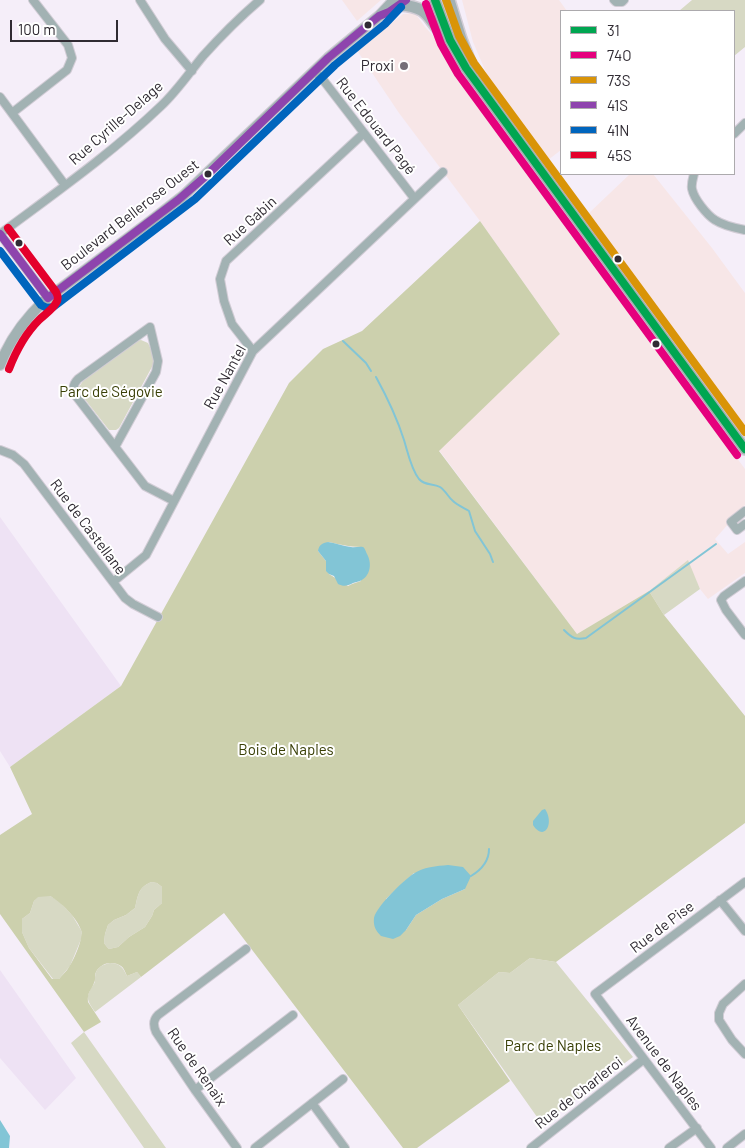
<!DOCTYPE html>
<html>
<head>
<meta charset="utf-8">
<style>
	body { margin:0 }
	#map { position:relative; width:745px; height:1148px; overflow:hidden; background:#f5eef9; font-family:Barlow,sans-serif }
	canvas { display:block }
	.legend { position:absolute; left:560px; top:10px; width:175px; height:165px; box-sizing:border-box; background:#fff; border:1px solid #acaaad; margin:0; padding:6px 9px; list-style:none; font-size:15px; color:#302b33 }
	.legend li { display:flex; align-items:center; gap:10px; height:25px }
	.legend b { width:25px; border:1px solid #acaaad }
	.scale { position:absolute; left:10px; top:20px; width:108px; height:22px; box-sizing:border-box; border:2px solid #302b33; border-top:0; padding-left:6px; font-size:15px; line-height:18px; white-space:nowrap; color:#302b33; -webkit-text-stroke:4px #fff; paint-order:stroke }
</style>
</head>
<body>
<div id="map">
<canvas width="745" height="1148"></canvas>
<ul class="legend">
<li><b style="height:6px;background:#00a651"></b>31</li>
<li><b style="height:6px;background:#e5007d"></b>74O</li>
<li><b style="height:6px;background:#d99408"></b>73S</li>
<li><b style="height:6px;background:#8e44ad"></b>41S</li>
<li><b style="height:6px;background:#0065bd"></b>41N</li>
<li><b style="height:6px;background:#e4002b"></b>45S</li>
</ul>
<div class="scale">100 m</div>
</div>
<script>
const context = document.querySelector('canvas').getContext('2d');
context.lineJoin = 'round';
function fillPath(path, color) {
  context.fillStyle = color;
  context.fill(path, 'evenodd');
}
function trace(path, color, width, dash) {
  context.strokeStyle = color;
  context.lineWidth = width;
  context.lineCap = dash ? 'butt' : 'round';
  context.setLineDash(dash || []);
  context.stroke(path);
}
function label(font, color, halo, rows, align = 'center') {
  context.font = font + ' Barlow,sans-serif';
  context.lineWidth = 4;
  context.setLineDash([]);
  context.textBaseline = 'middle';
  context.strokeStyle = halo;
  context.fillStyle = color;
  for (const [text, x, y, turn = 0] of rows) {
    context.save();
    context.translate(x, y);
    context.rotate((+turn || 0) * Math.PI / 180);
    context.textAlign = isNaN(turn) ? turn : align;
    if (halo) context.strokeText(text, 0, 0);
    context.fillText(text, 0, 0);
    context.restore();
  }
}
fillPath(new Path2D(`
	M342,0h39l-24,21z
	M462,0h97l8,11h-6v139l-13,10 -60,-83 -15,-35z
	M415,13l10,14 15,16 21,41 284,385v36l-30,34 13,15 17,-12v31l-37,26 -8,-10 -13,-28 -38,30 -72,43 -138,-184 121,-116 -80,-113 -81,-108 -45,-67 24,-13 25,-19z
	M630,174h23l59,74 33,45v137l-157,-216z`), '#f7e6e7');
fillPath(new Path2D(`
	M0,517l121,169 -111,81 -10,-16z
	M0,970l76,108 -31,32 -45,-52z`), '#eee2f4');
fillPath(new Path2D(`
	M692,0h53v47l-11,9v-45h-55z
	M141,340l7,3c4,7 6,14 5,22l-34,63 -3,2h-7l-29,-37 -1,-6 4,-6 54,-40z
	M688,560l12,29 -36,26 -15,-24z
	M151,882l6,1 5,4v16l-8,7 -2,6 -7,11 -16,10 -11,10 -9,2 -2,-2 -3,-4 1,-9 3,-9 6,-5 12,-5 9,-7c3,-13 3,-20 16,-26z
	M38,896h12l8,4 14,15 9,15 1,7 -12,29 -11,13h-6l-24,-31 -7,-16v-13l8,-6 4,-12z
	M530,958l26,4 77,95 -91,67 -84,-119 41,-33 11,1z
	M110,963c10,0 13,5 17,13l10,-4 4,5 -46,35c-10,-15 -9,-15 0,-30 -1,-12 4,-17 15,-19z
	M84,1032l82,116h-22l-73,-105z`), '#d7d9c4');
fillPath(new Path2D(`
	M480,221l80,113 -121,117 138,183 72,-43 15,24 81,101v107l-189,139 -26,-4 -20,15 -11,-1 -41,33 52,76 -93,67h-14l-179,-235 -83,64 -4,-5 -10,4c-2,-4 -3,-8 -6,-10 -8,-6 -21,-3 -25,6 -2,4 0,8 -2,11 -3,8 -7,9 -6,19l13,20 -17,10 -84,-118v-79l32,-21 -22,-47 111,-81 168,-303 34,-34 39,-18zM328,542c11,2 21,5 33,5v34l-9,3 -4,2 -19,-12 -3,-6v-7l-8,-10zM414,873l51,16 -23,10 -26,16 -10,15 -20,-31zM151,882l6,1 5,4v16l-8,7 -2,6 -7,11 -16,10 -11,10 -9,2 -2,-2 -3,-4 1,-9 3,-9 6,-5 12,-5 9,-7c3,-13 3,-20 16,-26zM50,896c10,5 27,22 31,34 3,7 -7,30 -12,37 -2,4 -7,8 -10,12h-7l-23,-31 -7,-16v-13l8,-6 4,-12 4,-4z`), '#ccd0ad');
fillPath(new Path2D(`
	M328,542c7,1 15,4 23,5 4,1 8,-1 12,0 2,1 3,5 4,7 5,9 4,22 -7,27 -2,1 -5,1 -7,2 -6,3 -9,4 -15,1l-4,-8 -5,-2 -3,-3v-10l-8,-10c1,-6 4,-8 10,-9z
	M545,809c10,15 -1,33 -12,16v-4l9,-11z
	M448,865l15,2 8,9 -6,13 -23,10 -26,16 -10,15 -6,6 -7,3 -12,-3c-5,-5 -8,-10 -7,-18 2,-11 29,-37 39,-44 10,-7 24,-8 35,-9z
	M0,1120l10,16 -1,12h-9z`), '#82c5d6');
trace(new Path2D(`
	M343,341l23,22 5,8
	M376,377c11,20 21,41 28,63 4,13 7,29 15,39 6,7 14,4 21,8 6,4 8,10 13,14 4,4 11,7 16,10l6,20 15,23 3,8
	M564,630c8,8 11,10 22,8l130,-94
	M471,876c10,-6 18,-14 18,-27`), '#82c5d6', 2);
const minor = new Path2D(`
	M140,0l25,39 27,32
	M614,0l2,2h6l2,-2
	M314,71l10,10 90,117
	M0,97l65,88
	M12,113l55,-43 5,-12 -4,-13 -35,-45
	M734,134l11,-11
	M694,174c-1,4 -3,10 -2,15 2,10 15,26 23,31 9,6 20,8 30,10
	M48,298l-48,-64c55,-41 112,-81 161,-128 16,-15 28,-33 42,-50 18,-20 37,-39 57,-56
	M253,351l-21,-27 -8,-23 -4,-22 6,-18 138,-128
	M115,447l41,-75 2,-11 -8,-34 -72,52c-5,5 -6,11 -2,17l69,90 29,15
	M0,450l13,5 11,9 101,134 8,6 25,13
	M745,511l-14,11 6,8 8,-6
	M745,581l-21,15 -3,4 5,10 19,25
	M113,582l33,-27 107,-204 190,-179
	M720,900l25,31
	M745,984l-22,20 -4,9v7l13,20 13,14
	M195,1090l98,-75
	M312,1103l33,45
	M237,1148l-42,-58 -39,-58c-3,-7 -3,-12 2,-17l88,-66
	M255,1148l88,-69
	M531,1148l113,-89
	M669,1148l28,-20
	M711,1148l-116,-154 150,-112
	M727,1148l18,-14`);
const tertiary = new Path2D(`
	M0,365c9,-24 25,-46 44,-64l108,-81 31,-24 145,-138 51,-42 15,-16`);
const secondary = new Path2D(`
	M435,0l15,40 16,28 279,381
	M449,0l12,39 12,31
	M400,5c32,2 26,15 47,33`);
trace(minor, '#d1ccd5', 10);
trace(tertiary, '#d1ccd5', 12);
trace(secondary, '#d1ccd5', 14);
trace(minor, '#a2b2b3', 8);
trace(tertiary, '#a2b2b3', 10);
trace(secondary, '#a3b1b3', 11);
trace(new Path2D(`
	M435,0l15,40 16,28 279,381`), '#00a651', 8);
trace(new Path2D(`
	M426,4l15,40 17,30 279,381`), '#e5007d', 8);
trace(new Path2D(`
	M446,0l13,36 15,27 271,369`), '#d99408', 8);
trace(new Path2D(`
	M0,234l48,64 130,-98 29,-25 121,-117 51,-42 10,-4 17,-12`), '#8e44ad', 8);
trace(new Path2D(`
	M0,251l41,54 6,3 6,-1 142,-108 140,-134 50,-41 16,-17`), '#0065bd', 8);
trace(new Path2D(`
	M8,228l48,64c2,4 3,7 0,11 -4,7 -12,12 -17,17 -14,14 -23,31 -30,49`), '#e4002b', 8);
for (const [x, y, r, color] of [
	[368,25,4.5,"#302b33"],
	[404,66,5,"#756f78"],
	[208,174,4.5,"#302b33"],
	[19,243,4.5,"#302b33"],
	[618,259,4.5,"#302b33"],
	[656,344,4.5,"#302b33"]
]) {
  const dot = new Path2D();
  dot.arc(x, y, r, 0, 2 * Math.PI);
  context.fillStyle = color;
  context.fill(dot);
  trace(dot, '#fff', 2);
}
label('15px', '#302b33', '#fff', [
	["Proxi",394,66]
], 'right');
label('15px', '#302b33', '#fff', [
	["Rue Cyrille-Delage",116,123,-41],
	["Rue Edouard Pagé",376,126,52],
	["Boulevard Bellerose Ouest",130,215,-38],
	["Rue Gabin",250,221,-42],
	["Rue Nantel",225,377,-61],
	["Rue de Castellane",88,527,53],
	["Rue de Pise",662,927,-37],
	["Avenue de Naples",664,1063,53],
	["Rue de Renaix",197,1067,55],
	["Rue de Charleroi",579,1093,-38]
]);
label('15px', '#393f06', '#fff', [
	["Parc de Ségovie",111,392],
	["Bois de Naples",286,750],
	["Parc de Naples",553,1046]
]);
</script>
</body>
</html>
